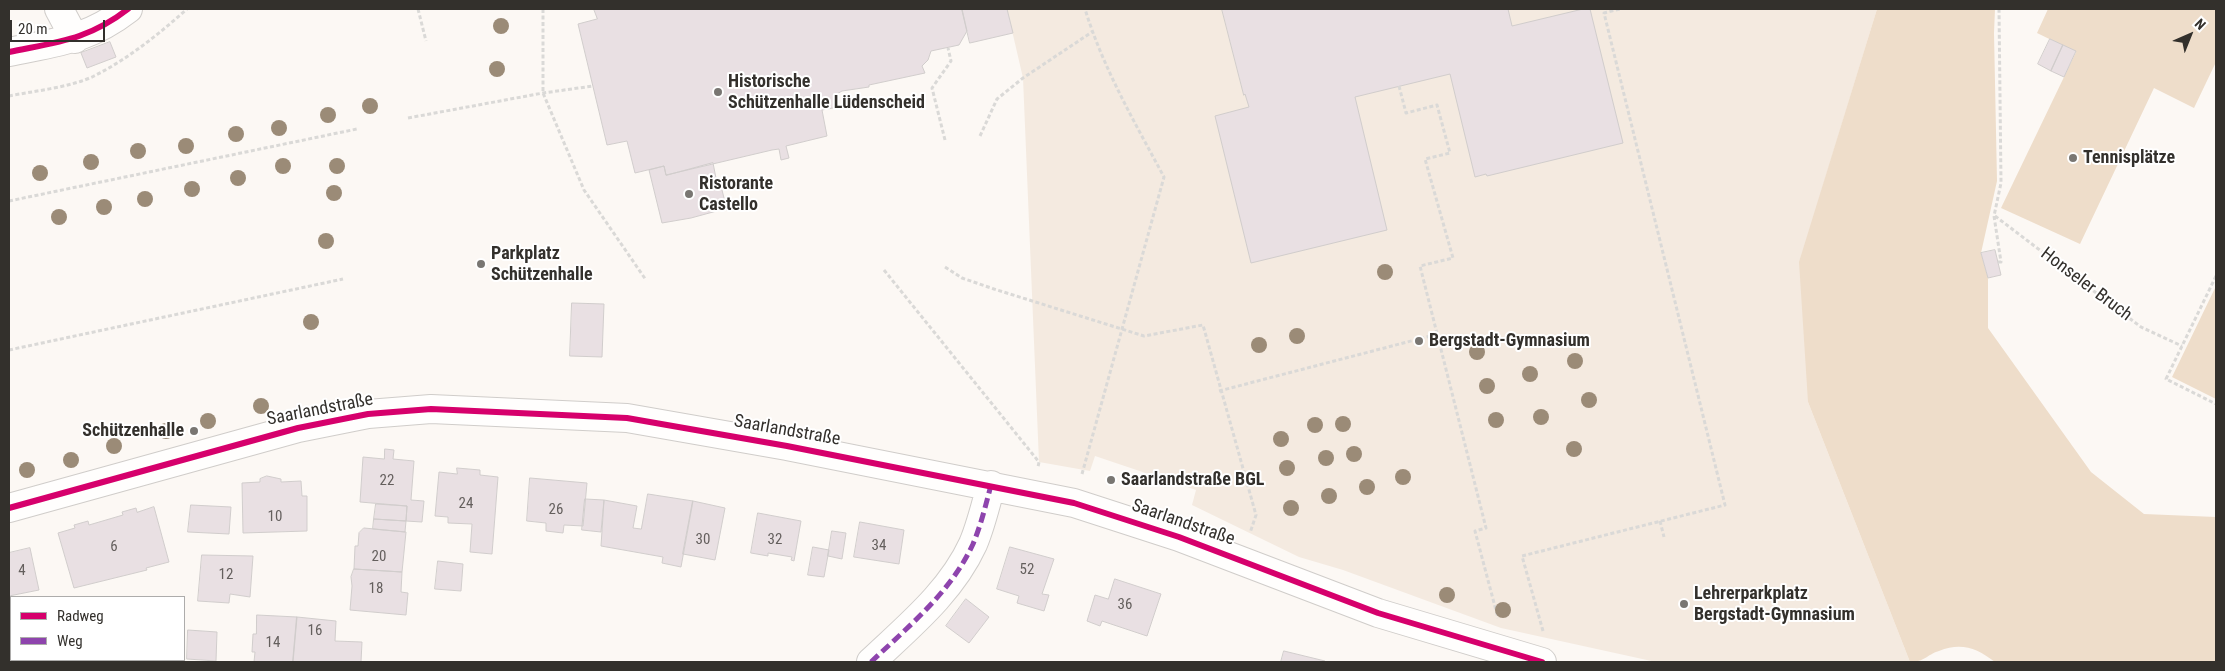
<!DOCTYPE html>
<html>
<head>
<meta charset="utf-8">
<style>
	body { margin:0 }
	#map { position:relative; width:2225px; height:671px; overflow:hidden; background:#fcf8f4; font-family:"Roboto Condensed",sans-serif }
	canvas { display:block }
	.frame { position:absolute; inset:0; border:10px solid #33302c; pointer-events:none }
	.legend { position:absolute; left:10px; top:596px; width:175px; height:65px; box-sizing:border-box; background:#fff; border:1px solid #adacab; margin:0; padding:6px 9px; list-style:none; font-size:15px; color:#33302c }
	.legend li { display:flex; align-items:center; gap:10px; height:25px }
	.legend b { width:25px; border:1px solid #adacab }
	.north { position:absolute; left:2165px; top:10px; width:50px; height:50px; -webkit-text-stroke:4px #fff; paint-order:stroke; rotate:44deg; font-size:14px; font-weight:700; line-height:20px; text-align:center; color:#33302c }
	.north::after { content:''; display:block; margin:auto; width:18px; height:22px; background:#33302c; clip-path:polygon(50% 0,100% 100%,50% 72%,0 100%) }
	.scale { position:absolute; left:10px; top:20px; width:95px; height:22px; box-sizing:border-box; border:2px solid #33302c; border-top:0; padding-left:6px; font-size:15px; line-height:18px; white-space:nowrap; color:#33302c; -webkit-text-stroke:4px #fff; paint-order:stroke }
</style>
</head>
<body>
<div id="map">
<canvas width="2225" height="671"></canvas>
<div class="frame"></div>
<ul class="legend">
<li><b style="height:6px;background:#d6006c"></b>Radweg</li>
<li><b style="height:6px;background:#8e44ad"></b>Weg</li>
</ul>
<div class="north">N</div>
<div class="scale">20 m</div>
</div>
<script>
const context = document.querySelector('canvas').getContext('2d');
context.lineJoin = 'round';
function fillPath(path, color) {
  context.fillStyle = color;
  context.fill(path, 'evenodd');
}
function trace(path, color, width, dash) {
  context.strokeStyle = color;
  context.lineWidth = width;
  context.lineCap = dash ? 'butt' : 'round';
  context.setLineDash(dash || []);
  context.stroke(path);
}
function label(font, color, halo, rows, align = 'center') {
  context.font = font + ' "Roboto Condensed",sans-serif';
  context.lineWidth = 4;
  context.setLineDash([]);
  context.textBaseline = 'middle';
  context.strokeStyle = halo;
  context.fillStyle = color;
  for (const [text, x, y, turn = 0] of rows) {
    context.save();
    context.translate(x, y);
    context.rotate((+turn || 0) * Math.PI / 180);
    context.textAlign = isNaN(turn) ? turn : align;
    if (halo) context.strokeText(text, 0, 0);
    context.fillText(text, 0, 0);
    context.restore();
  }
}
fillPath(new Path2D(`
	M1007,9h870l-59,193 -10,200 102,260h-254l-155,-34 -158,-58 -44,-13 -107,-52 4,-15 -101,-34 -5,15 -51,-9 -16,-384z`), '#f4eae0');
fillPath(new Path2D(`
	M1877,9h118l-1,24 3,148 -16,72 7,25v50l103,144 53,42 72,3v145h-221c-18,-14 -34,-20 -56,-11 -13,4 -14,11 -29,11l-102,-260 -9,-140z
	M2048,9h168v53l-22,46 -40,-20 -74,156 -79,-36 75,-156 -39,-19z
	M2216,286v113l-44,-22z`), '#eeddca');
const building = new Path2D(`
	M594,9h368l5,22 -8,14 -28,6 -3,9 -6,6 3,7 -56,12v2l-27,4 -7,4 3,12 -16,3 5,26 -41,10 3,12 -8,2 -2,-11 -7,1 -106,25 -2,-9 -29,7 -8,-32 -20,4 -29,-121 19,-5z
	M962,9h45l6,24 -43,10z
	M1222,9h286l4,17 71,-17h7l33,134 -136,33 -1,-2 -11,3 -25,-103 -95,23 32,133 -136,33 -36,-147 34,-9 -4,-13 -1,1z
	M2050,39l13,6 -12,26 -13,-7z
	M110,42l6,15 -29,11 -6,-15z
	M2063,45l13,6 -12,26 -13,-6z
	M713,163l3,15h3l8,32 -3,-1 -33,9 -29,5 -13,-53 15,-4 2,9z
	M1995,250l6,25 -13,3 -7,-25z
	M572,303l32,1 -2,53 -32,-1z
	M385,449l9,1 -1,9 21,2 -3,39 13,1 -2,21 -16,-1 1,-15 -47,-4 3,-45 21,2z
	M457,468l23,2v5l18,2 -6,77 -22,-2 2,-28 -24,-1v-6l-13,-1 4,-44 18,2z
	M267,476l14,3v3l20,-1 1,15h5v35l-64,2 -1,-50 18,-1v-3z
	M530,478l57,5 -4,43 -19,-1 -1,8 -17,-2v-8l-19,-2z
	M648,494l45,7 -12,66 -19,-4 1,-6 -62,-11 3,-46 33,6 -4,22 8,1z
	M585,499l19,1 -3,32 -19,-2z
	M693,501l32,7 -10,52 -32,-6z
	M376,504l31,2 -1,15 -32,-2z
	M191,505l40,2 -2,27 -41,-2z
	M154,507l15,55 -23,6 1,2 -73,18 -16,-55 17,-5 -1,-3 14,-4 1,4 34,-10 -1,-3 14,-4 1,4z
	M758,513l43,8 -7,40 -3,-1 1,-3 -24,-4v3l-17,-3z
	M374,519l32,2 -1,11 -32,-3z
	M860,522l44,8 -5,34 -45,-7z
	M364,528l42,4 -4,40 -48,-3 1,-23h3l1,-13z
	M832,531l14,2 -4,26 -14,-3z
	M813,547l16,3 -5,27 -16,-2z
	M1010,547l44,12 -12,35 7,1 -5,16 -27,-8 2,-7 -22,-7z
	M30,548l9,42 -30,6v-43z
	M202,555l51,1 -3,41 -20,-3 -1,9 -31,-2z
	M438,561l25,3 -2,27 -26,-2z
	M354,569l48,3 -1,20 7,1 -2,22 -56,-5 2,-24 -1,-9z
	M1115,579l46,15 -14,42 -45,-15 -2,5 -13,-5 8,-26 13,4z
	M966,599l23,18 -20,26 -23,-17z
	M257,615l40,2 -4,45h-39l1,-10h-3l1,-18h3z
	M297,617l39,4 -1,20 27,1 -1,20h-68z
	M188,630l29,2 -1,29 -29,-2z
	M1284,651l41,10v1h-44z
	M17,660h29v2h-29z
	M46,660h27l-1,2h-26z
	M107,660h27l1,2h-27z`);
fillPath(building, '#e9e0e3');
trace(building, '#d1cdcc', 1);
const minor = new Path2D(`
	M59,9l16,30
	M9,52c48,-10 79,-12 119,-43
	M9,508l289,-80 70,-14 63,-5 196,9 160,28 287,57 105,34 199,76 164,49
	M871,662c38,-36 80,-70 102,-118 8,-19 13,-40 18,-59`);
trace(minor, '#d0cdca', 30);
trace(new Path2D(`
	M418,9l8,32
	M543,9v84l41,97 62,90
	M1399,86l7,27 31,-8 13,48 -25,6 28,99 -33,8 66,262 -11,3 23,87
	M9,96c25,-5 63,-9 85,-20 34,-17 65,-42 93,-67
	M408,118l135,-25 50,-7
	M980,136l17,-37 26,-21 69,-46
	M945,140l-13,-52 19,-27 -3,-13
	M9,201l348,-72
	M1995,216l146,111 41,19
	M1998,262h3l-7,-46 7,-33 -2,-174
	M945,267l17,11 32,11 150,47 59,-11 53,190 -6,18
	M884,270l155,192 -1,5
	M2216,276l-50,103 50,25
	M9,350l334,-71
	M1219,391l219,-57
	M1082,474l82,-297c-29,-54 -61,-109 -79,-168
	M1660,521l4,16
	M1543,631l-21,-75 203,-51 -121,-492 16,-4`), '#dad9d7', 3, [4, 2.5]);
trace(minor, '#fffefd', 28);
trace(new Path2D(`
	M871,662c38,-36 80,-70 102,-118 8,-19 13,-40 18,-59`), '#8e44ad', 5, [10, 5]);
trace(new Path2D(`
	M9,52c48,-10 79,-12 119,-43
	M9,508l289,-80 70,-14 63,-5 196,9 160,28 287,57 105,34 199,76 164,49`), '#d6006c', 6);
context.fillStyle = '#9b8b77';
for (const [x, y] of [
	[501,26],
	[497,69],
	[370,106],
	[328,115],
	[279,128],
	[236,134],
	[186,146],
	[138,151],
	[91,162],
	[283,166],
	[337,166],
	[40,173],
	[238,178],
	[192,189],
	[334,193],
	[145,199],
	[104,207],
	[59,217],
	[326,241],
	[1385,272],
	[311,322],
	[1297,336],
	[1259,345],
	[1477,352],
	[1575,361],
	[1530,374],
	[1487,386],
	[1589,400],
	[261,406],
	[1541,417],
	[1496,420],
	[208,421],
	[1343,424],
	[1315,425],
	[166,431],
	[1281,439],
	[114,446],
	[1574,449],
	[1354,454],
	[1326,458],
	[71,460],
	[1287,468],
	[27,470],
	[1403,477],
	[1367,487],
	[1329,496],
	[1291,508],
	[1447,595],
	[1503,610]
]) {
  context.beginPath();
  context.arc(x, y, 8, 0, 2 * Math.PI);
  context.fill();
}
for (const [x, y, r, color] of [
	[718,92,5,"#797672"],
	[2073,158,5,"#797672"],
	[689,194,5,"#797672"],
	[481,264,5,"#797672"],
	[1419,341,5,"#797672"],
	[194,431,5,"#797672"],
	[1111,480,5,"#797672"],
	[1684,604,5,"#797672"]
]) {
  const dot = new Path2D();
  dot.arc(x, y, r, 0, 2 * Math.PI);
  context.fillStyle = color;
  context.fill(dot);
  trace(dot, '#fff', 2);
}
label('15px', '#645f5d', null, [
	["22",387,481],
	["24",466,504],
	["26",556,510],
	["10",275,517],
	["30",703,540],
	["32",775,540],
	["34",879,546],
	["6",114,547],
	["20",379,557],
	["52",1027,570],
	["4",22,571],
	["12",226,575],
	["18",376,589],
	["36",1125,605],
	["16",315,631],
	["14",273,643]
]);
label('bold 18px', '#33302c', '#fff', [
	["Historische",728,82],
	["Schützenhalle Lüdenscheid",728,103],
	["Tennisplätze",2083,158],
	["Ristorante",699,184],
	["Castello",699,205],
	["Parkplatz",491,254],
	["Schützenhalle",491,275],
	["Bergstadt-Gymnasium",1429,341],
	["Schützenhalle",184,431,"right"],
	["Saarlandstraße BGL",1121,480],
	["Lehrerparkplatz",1694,594],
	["Bergstadt-Gymnasium",1694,615]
], 'left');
label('18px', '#33302c', '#fff', [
	["Honseler Bruch",2086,285,37],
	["Saarlandstraße",320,410,-11],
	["Saarlandstraße",787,431,10],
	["Saarlandstraße",1183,523,19]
]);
</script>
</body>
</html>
